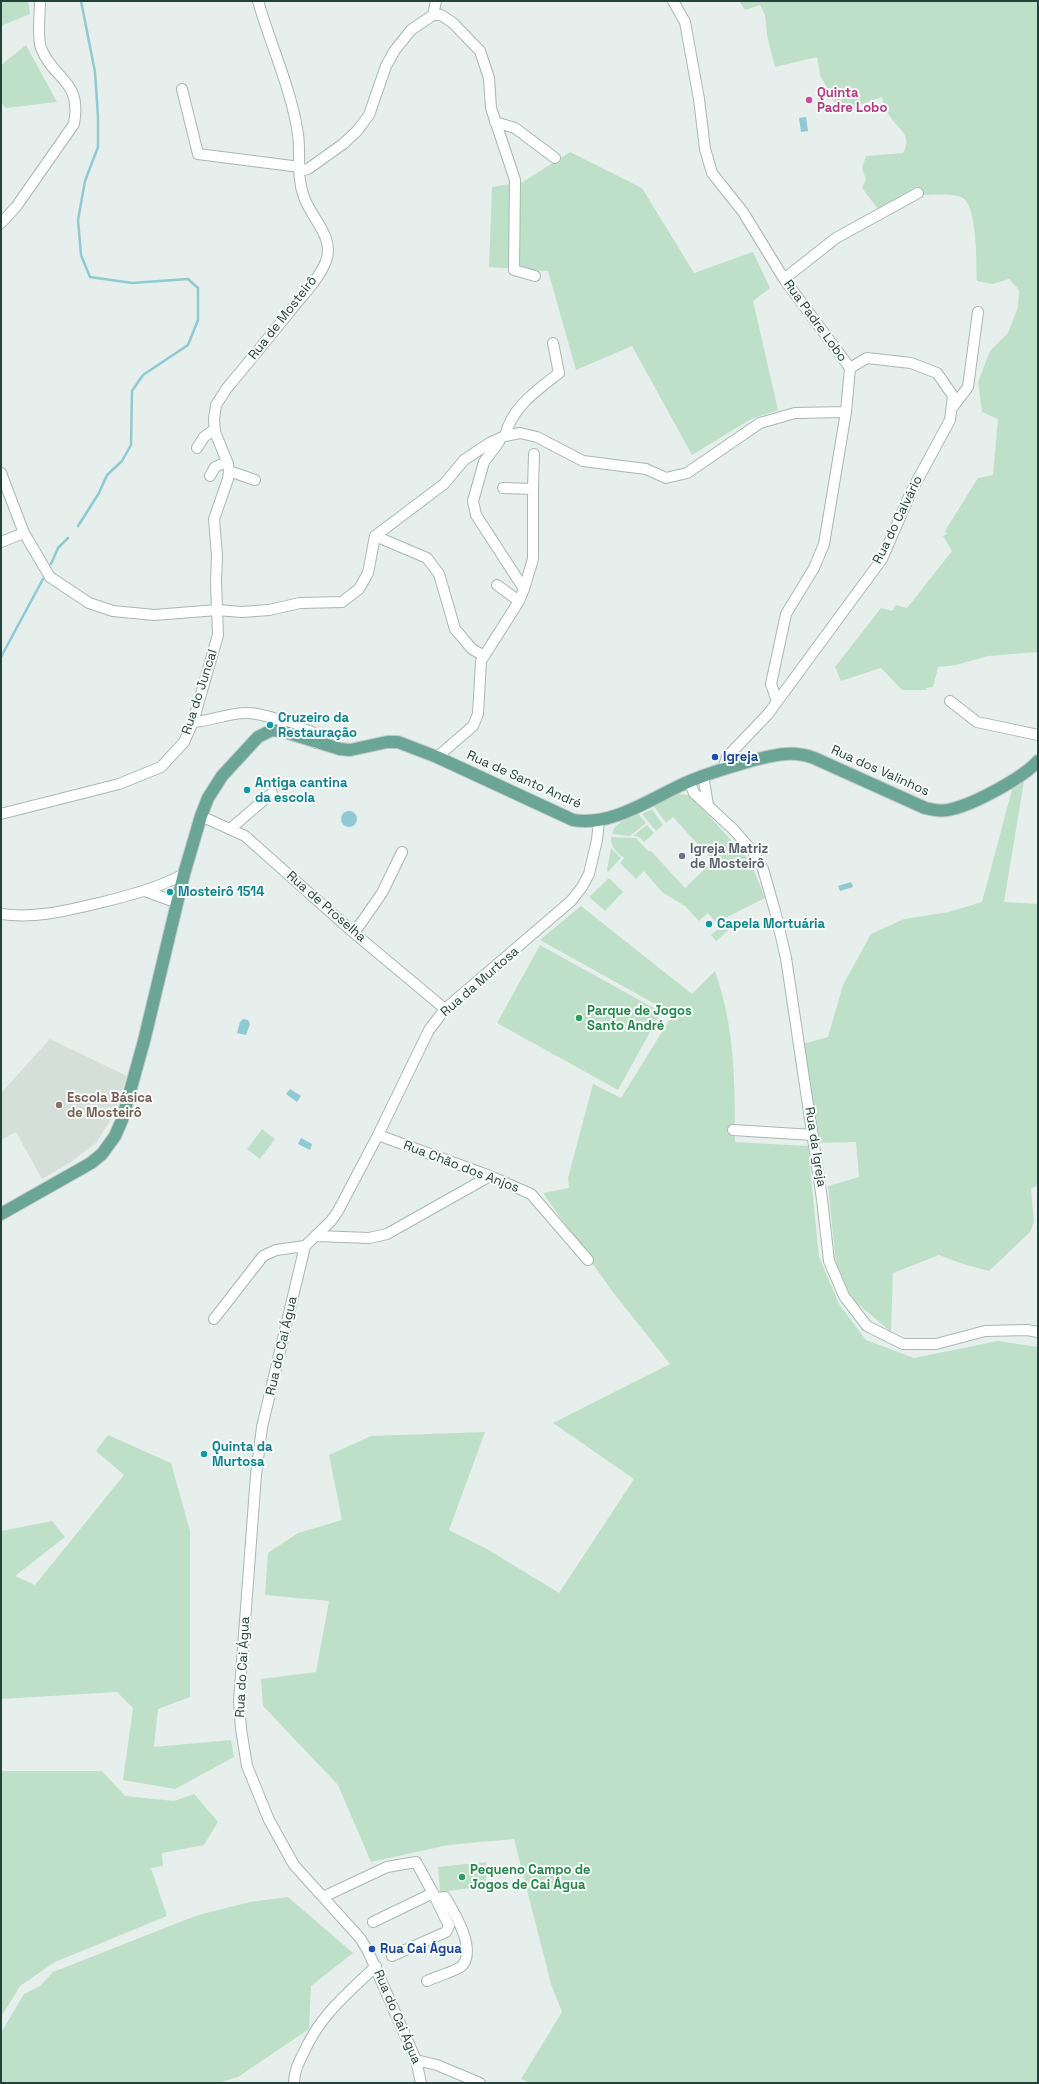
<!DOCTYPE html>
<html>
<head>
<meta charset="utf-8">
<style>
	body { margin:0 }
	#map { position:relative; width:1039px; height:2084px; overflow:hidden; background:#e6efeb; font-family:"Space Grotesk",sans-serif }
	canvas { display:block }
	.frame { position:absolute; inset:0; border:2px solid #24423a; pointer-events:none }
</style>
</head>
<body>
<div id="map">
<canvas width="1039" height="2084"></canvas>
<div class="frame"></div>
</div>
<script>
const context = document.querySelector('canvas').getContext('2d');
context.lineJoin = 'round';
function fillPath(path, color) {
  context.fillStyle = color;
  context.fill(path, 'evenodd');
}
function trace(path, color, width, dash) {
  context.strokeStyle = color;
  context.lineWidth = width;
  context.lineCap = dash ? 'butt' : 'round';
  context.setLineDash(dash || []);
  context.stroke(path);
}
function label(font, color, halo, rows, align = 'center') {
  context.font = font + ' "Space Grotesk",sans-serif';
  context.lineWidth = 4;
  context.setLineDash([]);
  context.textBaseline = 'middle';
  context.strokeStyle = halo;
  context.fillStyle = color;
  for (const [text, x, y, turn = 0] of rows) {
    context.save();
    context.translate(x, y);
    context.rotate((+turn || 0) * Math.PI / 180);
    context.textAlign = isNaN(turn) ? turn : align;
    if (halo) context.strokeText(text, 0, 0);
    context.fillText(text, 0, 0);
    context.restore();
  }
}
fillPath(new Path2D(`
	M50,1039l77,37 -15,41 -15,25 -26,20 -29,17 -26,-47 -15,8v-47z`), '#d4dfda');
fillPath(new Path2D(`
	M1,1h27l2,13 -29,12z
	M739,1h299v651l-50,4 -32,9 -18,2 -5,20 -7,1v2h-24l-21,-22 -40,13 -6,-14 46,-59 11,3 4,-6 11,3 45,-57 -9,-15 4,-2 -2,-3 33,-53 15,-3 5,-56 -16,-7 -4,-30 12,-31 18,-18 10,-26 1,-17 -10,-11 -17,5 -15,-3c-1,-17 1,-77 -16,-84 -12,-4 -28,-2 -41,-2l-4,-8 -38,22 -16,-21 4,-8 -4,-12 4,-12 37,-3c10,-19 -5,-23 -14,-38 -4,-5 -6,-12 -7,-18l-28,10h-17l-17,-32 -3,-18 -42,10 -8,-32 -2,-20 -5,-10 -15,5z
	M26,45l31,57 -51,6 -5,-5v-38z
	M570,152l72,36 52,85 59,-21 17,36 -17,13 25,109 -27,9 -59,36 -60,-109 -56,24 -28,-99 -59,-4 3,-80 31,-5z
	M1024,781l-20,121 34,2v281l-7,4 3,33 -4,10 -41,39 -26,-7 -24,-9 -46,18 -2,59 -40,-34 -15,-33 -8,-79 31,-9 -3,-35 -39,1 -15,-99 26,-7 15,-52 28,-51 33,-15 45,-7 33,-10 31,-116z
	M678,794l12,1 60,66 15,37 -40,20 4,12 -13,11 -5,-6 9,-8 -12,-14 -9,8 -14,-15 -23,-14 -18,-21 -8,8 -16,-16 4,-5c-8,-6 -13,-10 -13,-21l25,1 12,13h3l34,37 28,-27 -40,-44 -7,6 -13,-18z
	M652,809l11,16 -7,6 -14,-17z
	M638,813l8,10 -16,13 -18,-2c3,-12 16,-15 26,-21z
	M647,825l7,8 -10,9 -5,-5 -6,-1z
	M611,848l10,10 -13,14 -1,-2z
	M609,878l14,14 -18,19 -16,-14z
	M581,906l111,88 23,-23c20,57 20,112 20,171l73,4 11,111 20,47 27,36 48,18 84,-17 40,6v736h-508l-9,-4 41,-67 -11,-28 -37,-145 -66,6 -77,17 -33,-77 -75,-79 -2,-27 55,-7 13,-71 -64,-6 3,-42 30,-20 44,-13 -13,-65 42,-19 114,-4 -36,98 38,19 72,44 75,-114 -81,-56 117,-59 -58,-73 -69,-98 26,-5 -1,-10 25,-94 28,14 52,-84 -133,-74z
	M540,945l121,67 -43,78 -121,-67z
	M262,1129l13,10 -15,20 -13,-10z
	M108,1435l63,28 19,68v166l-32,12 -4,38 77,-7 3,17 -59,32 -52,-9 10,-72 -16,-16 -116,7v-168l51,-10 13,16 -50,39 20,9 89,-110 -28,-24z
	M1,1771h101l23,25 49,5 20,-7 24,28 -14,23 -42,8 1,13 -12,2 16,48 -112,46 -35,24 -19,31z
	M486,1862v24l-46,6 -2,-25z
	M288,1897l65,56 -42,33 -2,43 -71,48 -20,6h-217v-50l23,-39 16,-8 13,-14 145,-57 52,-13z`), '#bfe0c8');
fillPath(new Path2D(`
	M806,117l2,14 -7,1 -2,-14z
	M341 819a8 8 0 1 1 16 0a8 8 0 1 1-16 0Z
	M851,882l2,5 -13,4 -2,-5z
	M243,1019l5,1 2,4 -4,11 -9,-2 3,-11z
	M290,1089l11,7 -4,6 -11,-8z
	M301,1138l11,6 -2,6 -12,-6z`), '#8ec9d4');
trace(new Path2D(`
	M78,526l21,-33 8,-18 15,-14 9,-16 1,-54 11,-16 45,-30 10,-25v-32l-10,-9 -56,4 -42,-6 -9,-22 -3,-35 7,-39 13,-34v-30l-3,-45 -14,-71
	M51,564l7,-16 10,-10
	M1,657l42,-78`), '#8ec9d4', 2.5);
const minor = new Path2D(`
	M673,1l12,21 14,77 6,50 7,24 31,39 41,67 66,89 -4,44 -22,132 -10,24 -28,46 -15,70 6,17
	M433,15l3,-14
	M182,89l16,65 102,13
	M495,122l20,6 40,30
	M299,171l9,-2 35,-25 14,-13 12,-16 17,-49 9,-16 16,-20 22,-15h8l12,8 27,28 9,27 2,30 24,72 -1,90 21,6
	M1,223l15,-16 58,-83c8,-45 -20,-43 -33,-76 -4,-10 -1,-35 -1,-47
	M784,279l52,-41 82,-45
	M952,408l16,-21 10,-75
	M505,436c7,-29 31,-45 54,-63l-6,-30
	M499,442l-15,20 -11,39 3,14 48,74
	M197,448l7,-11 11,-8
	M229,471l26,9
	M1,473l23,60 26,44 39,26 24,8 41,4 63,-5 25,2 27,-2 31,-7 42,-1 17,-13 9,-16 7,-37
	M210,476l5,-9 12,-5
	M533,489l1,-35
	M375,536l69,-52 20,-24 27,-18 14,-6 15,-3 17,4 46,24 63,8 20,9 21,-5 73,-50 35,-10 51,-1
	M375,536l52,22 12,16 16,55 17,20 12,7
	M1,542l23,-9
	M497,585l22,16
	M950,701l27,21 61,13
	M193,722c18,-1 35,-9 53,-9 17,-1 49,13 66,19l4,11
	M437,757l36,-31 5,-12 3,-53 38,-60 5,-12 9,-30v-70l-30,-1
	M723,769l4,-12 41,-43 114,-155 29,-67 39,-72 3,-24 -16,-23 -26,-10 -44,-5 -17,10
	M703,775l5,30
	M689,781l5,12 40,37 19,22 10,17 12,42 11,47 36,241 7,62 15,35 23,30 36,18h33l49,-13 42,-1 11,2
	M1,814l118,-30 42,-17 23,-25 9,-20 25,-87 -2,-53 1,-26 -3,-37 14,-40 1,-8 -1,-7 -13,-32 -1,-13 2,-14 11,-17c22,-26 43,-52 64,-78 12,-15 28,-31 35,-49 9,-24 -15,-43 -22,-64 -8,-21 -3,-41 -6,-63 -7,-46 -27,-88 -40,-133
	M201,816l44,20 109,97 91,76
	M230,829l42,-36
	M145,891l33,12
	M1,914c36,5 68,-4 102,-12 28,-7 55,-14 81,-28
	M354,933l28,-40 20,-41
	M733,1130l80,5
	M378,1135l112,41 41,18 57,66
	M317,1236l52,2 18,-4 103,-58
	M214,1319l49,-63 13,-6 29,-4
	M323,1897l64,-30 29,-5 17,31 16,33 -3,6 -54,24
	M373,1922l60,-29
	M427,1981c8,-4 29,-10 35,-15 15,-17 -8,-54 -17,-69l-9,1
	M416,2060l21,5 43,18
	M294,2083c0,-11 4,-19 9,-29 17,-39 43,-59 73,-88
	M421,2083l-5,-23 -48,-109 -8,-13 -66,-73 -25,-45 -22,-54 -6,-37 -2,-28 17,-226 6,-48 43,-181 26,-25 7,-10 40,-76 51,-105 16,-21 126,-108 11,-14 7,-13 8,-34 2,-20`);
const major = new Path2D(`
	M1,1214l90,-51 11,-9 13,-18 7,-16 22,-79 40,-167 17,-58 7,-18 14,-22 36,-39 14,-7 13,2 55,17 10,1 37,-8h11l39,15 136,63c41,7 81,-24 117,-39 21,-9 43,-15 64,-21 21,-5 39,-10 60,-2l111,50c9,2 18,4 27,1 22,-5 71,-31 86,-48`);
trace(minor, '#a8b8b2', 12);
trace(major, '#c2cac8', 14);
trace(minor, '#fff', 10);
trace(major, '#6aa596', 12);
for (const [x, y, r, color] of [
	[809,100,4,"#d1479c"],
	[270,725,4,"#0f9aa8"],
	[715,757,4,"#1a4fb4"],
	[247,790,4,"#0f9aa8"],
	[682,856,4,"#6b7280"],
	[170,892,4,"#0f9aa8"],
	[709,924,4,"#0f9aa8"],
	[579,1018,4,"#2e9e5b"],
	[59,1105,4,"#8d6e63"],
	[204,1454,4,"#0f9aa8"],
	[462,1877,4,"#2e9e5b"],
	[372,1949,4,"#1a4fb4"]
]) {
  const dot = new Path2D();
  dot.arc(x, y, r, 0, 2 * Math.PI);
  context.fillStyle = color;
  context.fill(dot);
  trace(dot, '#f7fbf9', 1.5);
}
label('bold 13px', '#b23c85', '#f7fbf9', [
	["Quinta",817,93],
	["Padre Lobo",817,108]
], 'left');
label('13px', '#24423a', '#f7fbf9', [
	["Rua de Mosteirô",283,318,-52],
	["Rua Padre Lobo",815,321,54],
	["Rua do Calvário",898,520,-64],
	["Rua do Juncal",200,692,-72],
	["Rua dos Valinhos",880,771,24],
	["Rua de Santo André",524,780,24],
	["Rua de Proselha",326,907,41],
	["Rua da Murtosa",480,982,-41],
	["Rua da Igreja",815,1147,81],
	["Rua Chão dos Anjos",461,1167,21],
	["Rua do Cai Água",282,1346,-77],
	["Rua do Cai Água",243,1667,-87],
	["Rua do Cai Água",397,2017,67]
]);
label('bold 13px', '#0d838f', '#f7fbf9', [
	["Cruzeiro da",278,718],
	["Restauração",278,733],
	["Antiga cantina",255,783],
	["da escola",255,798],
	["Mosteirô 1514",178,892],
	["Capela Mortuária",717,924],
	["Quinta da",212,1447],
	["Murtosa",212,1462]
], 'left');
label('bold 13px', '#164399', '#f7fbf9', [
	["Igreja",723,757],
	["Rua Cai Água",380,1949]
], 'left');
label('bold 13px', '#5b616d', '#f7fbf9', [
	["Igreja Matriz",690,849],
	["de Mosteirô",690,864]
], 'left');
label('bold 13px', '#27864d', '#f7fbf9', [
	["Parque de Jogos",587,1011],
	["Santo André",587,1026],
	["Pequeno Campo de",470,1870],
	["Jogos de Cai Água",470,1885]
], 'left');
label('bold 13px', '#785e54', '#f7fbf9', [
	["Escola Básica",67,1098],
	["de Mosteirô",67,1113]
], 'left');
</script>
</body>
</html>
